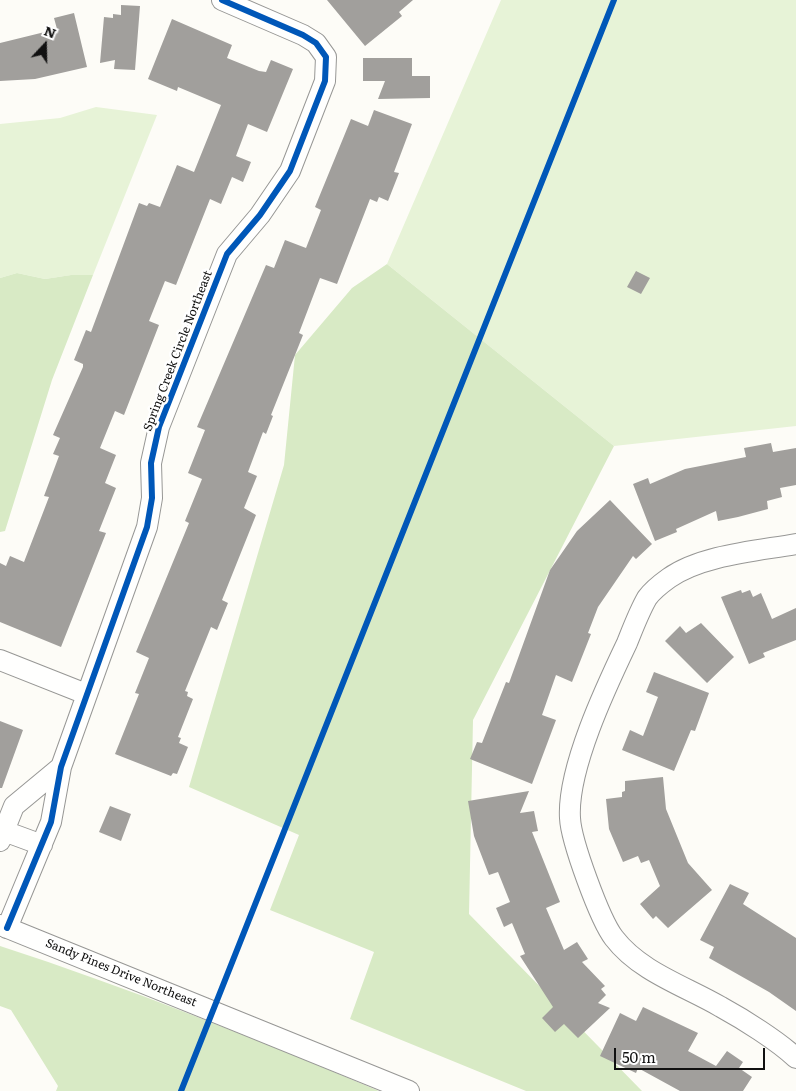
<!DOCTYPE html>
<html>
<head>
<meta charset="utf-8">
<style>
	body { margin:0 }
	#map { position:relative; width:796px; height:1091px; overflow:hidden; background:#fdfcf7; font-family:Literata,serif }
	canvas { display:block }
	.north { position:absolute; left:20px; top:20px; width:50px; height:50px; -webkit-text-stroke:4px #fff; paint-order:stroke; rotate:21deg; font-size:14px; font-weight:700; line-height:20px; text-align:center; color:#111 }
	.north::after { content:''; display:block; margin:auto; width:18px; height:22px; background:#111; clip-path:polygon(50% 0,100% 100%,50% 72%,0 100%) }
	.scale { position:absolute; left:614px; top:1048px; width:151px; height:22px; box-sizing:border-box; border:2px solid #111; border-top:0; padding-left:6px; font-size:15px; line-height:18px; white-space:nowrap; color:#111; -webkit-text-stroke:4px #fff; paint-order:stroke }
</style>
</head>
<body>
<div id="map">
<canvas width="796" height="1091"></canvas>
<div class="north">N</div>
<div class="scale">50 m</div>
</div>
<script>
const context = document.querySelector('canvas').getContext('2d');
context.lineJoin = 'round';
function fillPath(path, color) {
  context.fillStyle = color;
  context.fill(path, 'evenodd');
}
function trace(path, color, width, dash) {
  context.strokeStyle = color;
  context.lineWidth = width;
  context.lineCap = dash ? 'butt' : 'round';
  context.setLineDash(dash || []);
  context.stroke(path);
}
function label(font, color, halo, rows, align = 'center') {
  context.font = font + ' Literata,serif';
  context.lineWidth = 5;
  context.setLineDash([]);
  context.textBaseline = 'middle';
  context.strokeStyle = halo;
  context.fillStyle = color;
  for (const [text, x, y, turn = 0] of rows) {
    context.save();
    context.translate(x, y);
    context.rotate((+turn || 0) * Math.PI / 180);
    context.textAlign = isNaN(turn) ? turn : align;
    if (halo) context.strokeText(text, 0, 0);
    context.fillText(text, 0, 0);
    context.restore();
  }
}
fillPath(new Path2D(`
	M501,0h295v426l-182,20 -227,-182z
	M96,107l61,8 -64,160h-22l-26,4 -28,-6 -17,5v-154l60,-6z`), '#e7f3d7');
fillPath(new Path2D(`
	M387,264l227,182 -141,274 -4,194 173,177h-116l-176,-72 24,-67 -104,-42 29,-75 -110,-48 95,-322 11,-110 57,-67z
	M17,273l28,6 26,-4h22l-41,105 -47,151 -5,1v-254z
	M0,946c129,42 254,92 379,145h-323l2,-5 -47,-76 -11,-4z`), '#d8eac5');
fillPath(new Path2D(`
	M327,0h86l-14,12 3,4 -37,30z
	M121,5l19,1 -5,64 -21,-1 1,-9 -15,3 4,-46 9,1v-4l8,1z
	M74,13l13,54 -52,12 -35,2v-38l57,-14 -3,-11z
	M172,19l60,26 -5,13 32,13 7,1 5,-12 22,9 -26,63 -19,-8 -12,32 15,6 -8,20 -11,-5 -11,27 -11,-5 -34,86 -11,-4 -16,40 10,4 -35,90 -9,-4 -15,37 16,7 -11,28 11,5 -17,43 7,2 -45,114 -61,-25v-59l6,3 4,-10 14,6 25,-65 -5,-1 15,-40 -6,-2 7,-16 -7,-3 30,-68v-3l-9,-4 12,-30 5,2 48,-129 8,3 2,-3 11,4 17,-42 17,7 27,-67 -43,-18 -1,4 -29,-12z
	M363,58h49v18h18v22l-52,1 7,-18h-22z
	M374,110l38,14 -18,48 5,1 -11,28 -9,-4 -2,5 -7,-3 -33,85 -17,-6 -21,55 4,2 -32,80 2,1 -7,18 -3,-2 -15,40 9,4 -13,32 12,7 -34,85 6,3 -11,27 -6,-3 -26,64 3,1 -1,4 6,3 -15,38 3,1 -2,5 9,4 -11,27 -4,-1 -2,3 -56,-22 24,-60 -4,-1 14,-35 -13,-6 53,-129 -4,-2 17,-42 -14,-6 17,-43 -8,-3 69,-162 8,3 11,-28 21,8 15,-38 -6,-3 36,-88 17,7z
	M636,271l14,7 -9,16 -14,-7z
	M771,443l2,9 23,-4v37l-16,3 2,9 -15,4 1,8 -30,8 -20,4 -2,-10 -40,18 1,3 -22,9 -22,-57 15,-6 2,6 35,-15 61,-12 -2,-9z
	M610,500l42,44 -16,15 -3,-3 -35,51 -10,26 3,1 -19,48 -16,-7 -14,40 14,5 -24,64 -62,-25 7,-17 5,1 24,-61 3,1 41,-113 27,-39z
	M741,590l1,3 8,-3 3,7 8,-4 11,26 24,-11v32l-33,13 2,4 -16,7 -28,-67z
	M701,623l33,34 -27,26 -42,-42 15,-15 6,7z
	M654,672l55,21 -14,38 -4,-1 -17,41 -52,-21 8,-20 13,6 15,-39 -12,-5z
	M0,721l23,9 -21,58h-2z
	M663,777l3,32 22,54 24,27 -44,38 -12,-12 -3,3 -13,-15 20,-18 -11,-26 -8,3 -3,-7 -15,6 -14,-33 -3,-30 16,-2v-5l3,-1v-10z
	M529,791l-9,22 14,-2 4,20 -6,1 28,70 -14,6 18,42 13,-8 11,17 -6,3 23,24 -4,3 5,6 -8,8 12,5 -32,30 -14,-14 -9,8 -13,-14 11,-11 -33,-51 5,-2 -13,-31 -8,4 -8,-19 14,-6 -12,-30 -9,3 -15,-39 -6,-35z
	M110,806l21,8 -10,27 -22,-9z
	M730,884l19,9 -6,11 53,34v73l-27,-19 -60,-34 5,-11 -14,-7z
	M643,1007l55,26 -10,18 28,15 11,-15 16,11 -4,6 13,9 -9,14h-63l-42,-23 -2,5 -36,-17 20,-43 16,8z`), '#a19f9c');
const minor = new Path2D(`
	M796,544c-39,7 -94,11 -127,34 -7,5 -17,13 -22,20 -8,14 -14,30 -20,45 -21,44 -60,126 -57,175 1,23 30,102 44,120 26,34 71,48 107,69 22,12 57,34 75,51
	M0,660l86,34
	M4,831l38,14
	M0,841l14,-35 47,-39
	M0,925l409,166
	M7,928l44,-106 10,-55 86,-240 5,-29 -1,-35 8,-36 68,-173 33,-39 30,-44 35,-90 1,-24 -10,-14 -13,-8 -81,-35`);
trace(minor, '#979795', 22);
trace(minor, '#fffffe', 20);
trace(new Path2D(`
	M7,928l44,-106 10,-55 86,-240 5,-29 -1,-35 8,-36 68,-173 33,-39 30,-44 35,-90 1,-24 -10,-14 -13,-8 -81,-35
	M181,1091l433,-1091`), '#0057b8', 6);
label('12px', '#111', '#fff', [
	["Spring Creek Circle Northeast",178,351,-69],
	["Sandy Pines Drive Northeast",121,973,22]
]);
</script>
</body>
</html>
